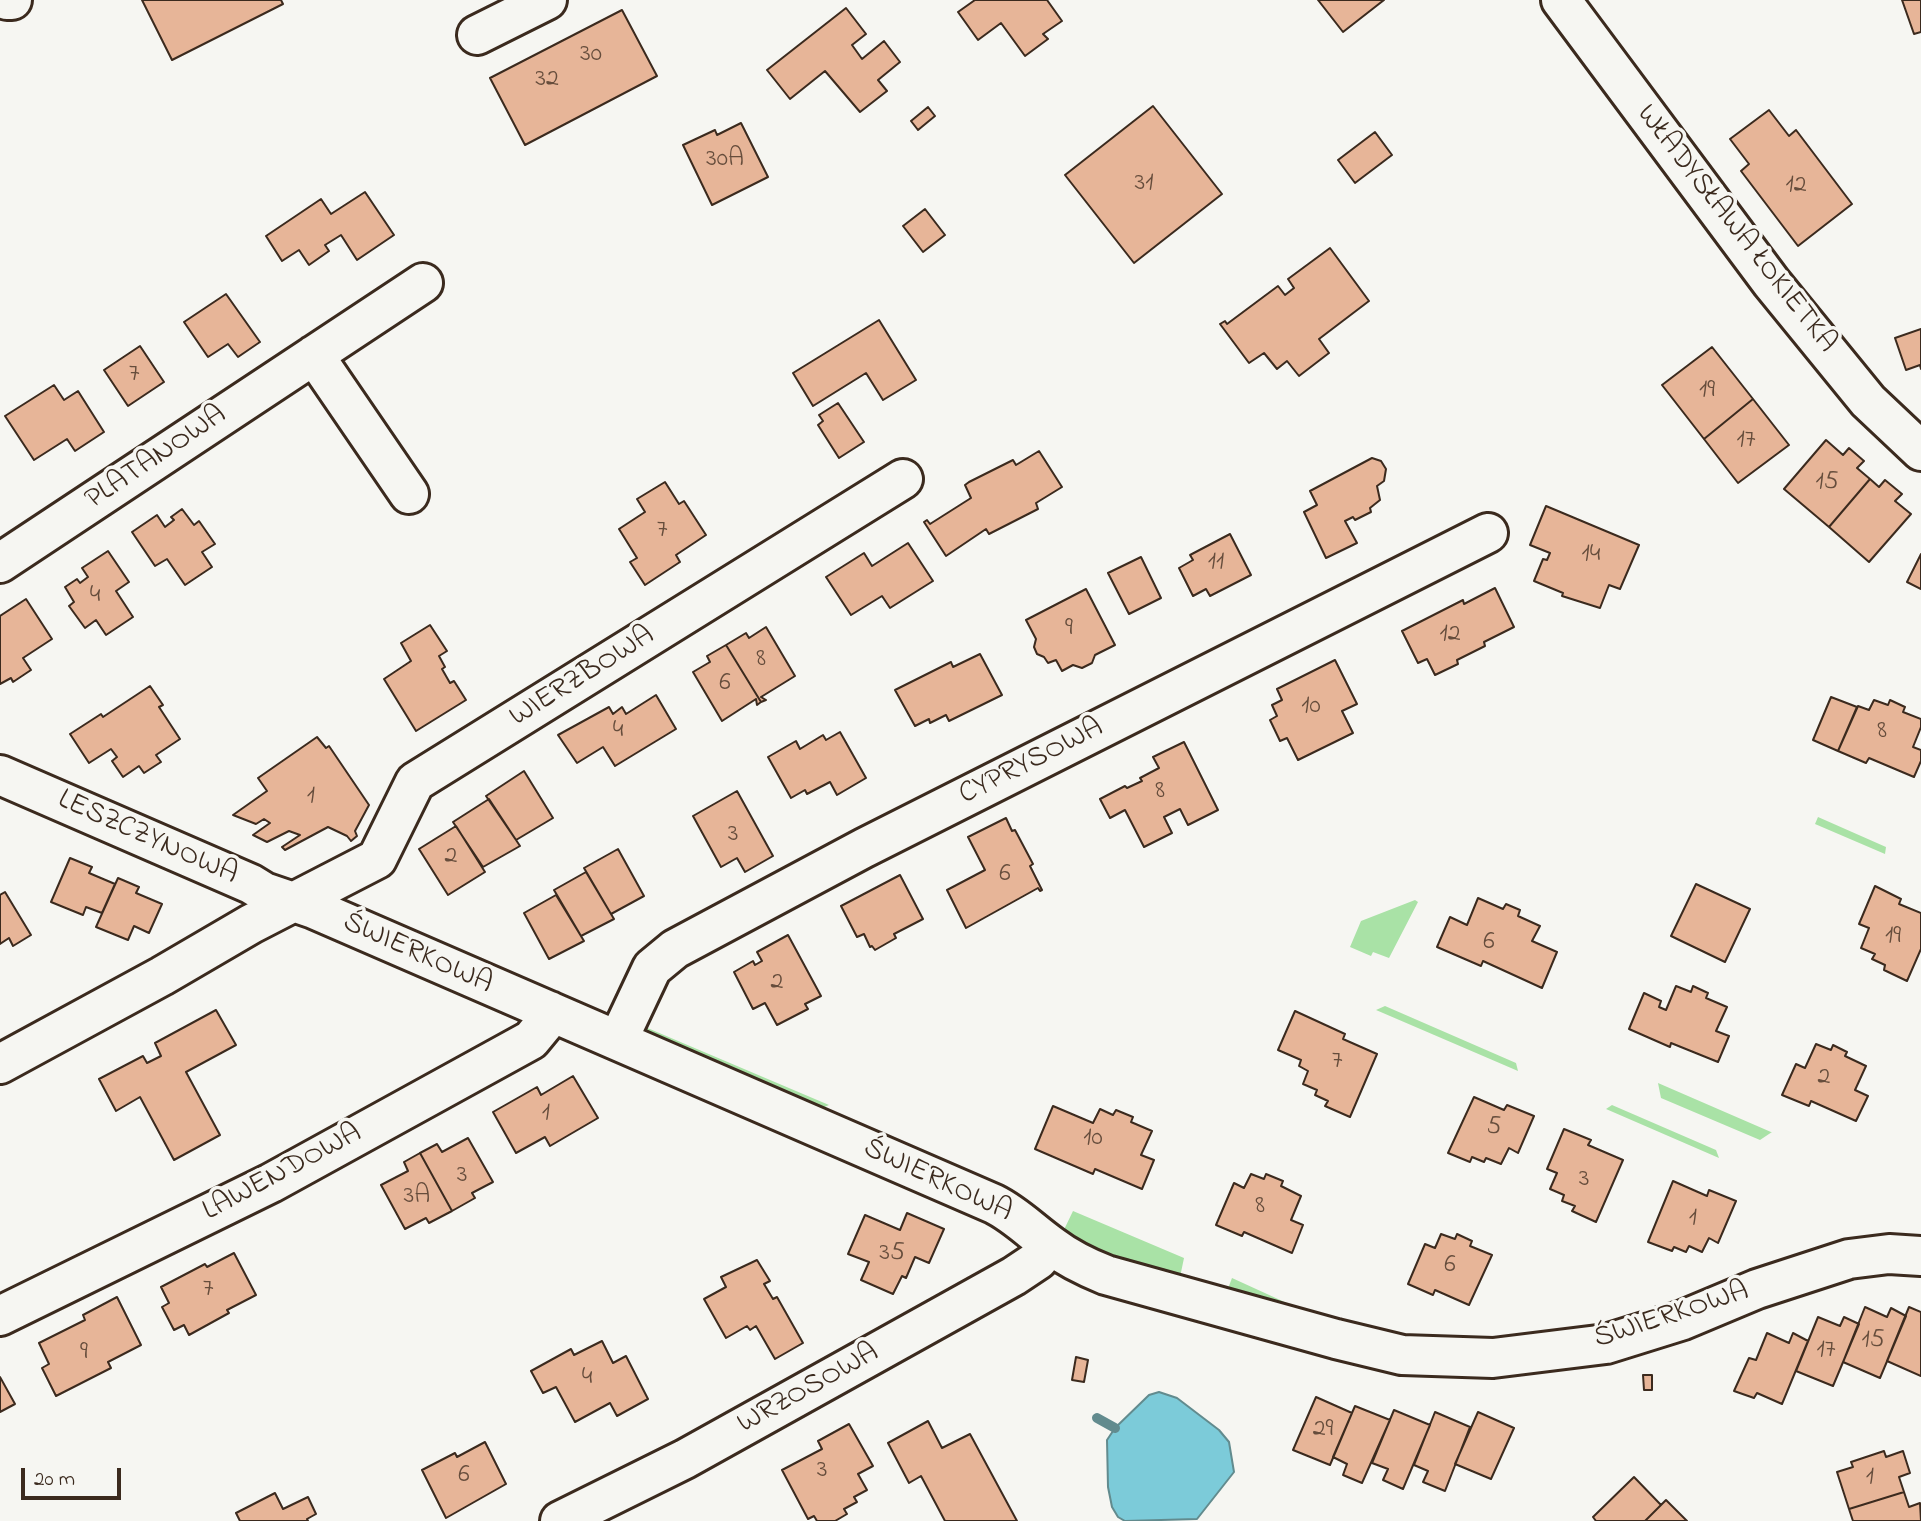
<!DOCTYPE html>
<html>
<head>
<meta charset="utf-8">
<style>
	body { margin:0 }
	#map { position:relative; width:1921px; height:1521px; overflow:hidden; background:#f6f6f2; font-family:"Indie Flower",sans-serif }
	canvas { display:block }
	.scale { position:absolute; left:21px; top:1468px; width:100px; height:32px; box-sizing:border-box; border:4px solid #3b2a1e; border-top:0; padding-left:9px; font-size:21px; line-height:24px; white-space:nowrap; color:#3b2a1e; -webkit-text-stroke:5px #f6f6f2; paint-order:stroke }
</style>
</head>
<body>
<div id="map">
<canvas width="1921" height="1521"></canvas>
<div class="scale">20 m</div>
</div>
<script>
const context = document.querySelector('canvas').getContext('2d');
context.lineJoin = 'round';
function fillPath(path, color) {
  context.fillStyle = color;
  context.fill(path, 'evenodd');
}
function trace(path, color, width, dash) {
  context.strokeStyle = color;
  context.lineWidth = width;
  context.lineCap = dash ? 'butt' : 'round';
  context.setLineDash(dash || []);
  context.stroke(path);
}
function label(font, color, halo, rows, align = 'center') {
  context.font = font + ' "Indie Flower",sans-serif';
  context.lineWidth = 7;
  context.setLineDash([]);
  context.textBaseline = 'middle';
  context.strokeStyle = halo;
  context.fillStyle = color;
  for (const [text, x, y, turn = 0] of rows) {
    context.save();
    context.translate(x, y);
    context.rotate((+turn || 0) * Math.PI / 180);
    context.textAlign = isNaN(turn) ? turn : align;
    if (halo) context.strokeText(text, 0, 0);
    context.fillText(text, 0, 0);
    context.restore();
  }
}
fillPath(new Path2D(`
	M1818,817l68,30 -1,7 -70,-30z
	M1415,900l3,2 -29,56 -16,-6 -2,4 -21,-9 11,-26z
	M1385,1006l131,57 2,8 -142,-61z
	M638,1024l191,81 -14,6 -172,-74z
	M1658,1083l113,49h1l-12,8 -99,-42z
	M1612,1105l104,45 3,8 -113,-49z
	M1073,1211l111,47 -5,24 -119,-44z
	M1232,1278l70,32 96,23 -6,8 -166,-47z`), '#a9e2a6');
const water = new Path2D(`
	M1159,1392l18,6 42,32 10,12 5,30 -37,47 -72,2 -7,-4 -6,-10 -4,-20 -1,-47 8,-12 34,-33z`);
fillPath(water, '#7ccbd9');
trace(water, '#628b8e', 2);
trace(new Path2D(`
	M1097,1418l18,10`), '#628b8e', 10);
const building = new Path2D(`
	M142,0h139l2,4 -111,56z
	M975,0h72l15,21 -19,13 5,5 -23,17 -24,-33 -23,17 -20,-28z
	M1318,0h66l-41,32z
	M1902,0h19v32l-7,2z
	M846,8l20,26 -14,11 10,14 22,-18 16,21 -22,18 9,11 -27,21 -35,-41 -35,28 -23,-29z
	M622,10l35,66 -132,69 -35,-67z
	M1153,106l69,88 -88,69 -69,-88z
	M928,107l7,9 -17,14 -7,-9z
	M1769,110l20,26 7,-6 56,74 -54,42 -57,-75 8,-7 -19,-25z
	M741,123l27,54 -56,28 -29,-60 32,-15 2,5z
	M1375,132l17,23 -37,28 -17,-23z
	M365,192l29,43 -37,25 -16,-25 -16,10 4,6 -20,14 -10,-15 -17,11 -16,-25 55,-37 10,15z
	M925,209l20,26 -22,17 -20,-26z
	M1330,248l39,53 -50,38 10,14 -30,23 -12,-15 -10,8 -13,-16 -15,10 -29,-39 5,-3 2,3 51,-38 7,9 9,-7 -6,-9z
	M226,294l34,48 -22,15 -10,-13 -20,13 -24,-35z
	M879,320l37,60 -33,20 -17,-27 -53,33 -20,-33z
	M1921,329v40l-1,-4 -14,5 -11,-32z
	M140,346l24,36 -36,24 -24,-36z
	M1712,347l41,52 -49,40 -42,-54z
	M54,385l10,15 14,-9 26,41 -29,19 -8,-12 -33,21 -29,-44z
	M1753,399l36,46 -51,38 -34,-44z
	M838,403l26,39 -25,16 -21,-33 5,-4 -4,-6z
	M1826,440l17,15 6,-7 15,13 -7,7 13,11 -41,48 -45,-38z
	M1039,451l23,36 -26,16 2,6 -49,25 -3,-5 -40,27 -22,-34 3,-2 3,4 41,-26 -6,-13 4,-3 44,-22 3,5z
	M1372,458l9,3 5,8 -2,12 -7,5 3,14 -10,8 1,4 -16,8 -2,-3 -8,4 12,22 -31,15 -22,-46 13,-7 -7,-14z
	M1870,479l9,8 6,-7 17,14 -7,7 16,13 -42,48 -40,-35z
	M665,482l14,22 5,-3 22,34 -30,20 4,7 -35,23 -15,-23 7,-4 -18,-29 26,-17 -8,-13z
	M1546,506l93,39 -19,44 -11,-4 -9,23 -38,-12 1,-3 -29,-12 9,-22 4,1 3,-7 -20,-8z
	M182,509l12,16 5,-4 16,23 -13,8 10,15 -27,18 -18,-26 -12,7 -23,-34 25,-17 8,12 9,-7 -3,-3z
	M1230,534l21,41 -41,21 -4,-7 -13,7 -14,-28 14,-8 -3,-5z
	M908,543l25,38 -43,27 -8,-12 -31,19 -25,-38 38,-24 8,13z
	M108,551l21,31 -13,9 17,26 -27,18 -10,-15 -11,8 -16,-22 5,-4 -9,-15 12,-8 3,4 8,-6 -6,-9z
	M1921,554v35l-14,-7z
	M1141,557l20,41 -32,16 -21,-41z
	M1495,588l19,39 -30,15 1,4 -28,14 1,4 -23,11 -8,-16 -9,4 -16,-32 61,-31 1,4z
	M1086,589l29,56 -20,10 -3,8 -10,5 -9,-3 -11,6 -6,-11 -8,3 -4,-6 -7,-3 -3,-7 2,-8 -10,-19z
	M26,599l26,40 -29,19 8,12 -18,12 -2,-4 -11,6v-68z
	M430,625l17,26 -8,5 6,11 -3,2 8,14 4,-2 12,19 -50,31 -32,-52 27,-18 -10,-18z
	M766,627l29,49 -34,21 5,3 -5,2 -35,-57 20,-12 3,5z
	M726,645l35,57 -4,3 -1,-6 -34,22 -29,-49 17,-10 -3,-6z
	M980,654l22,41 -53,26 -3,-6 -16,8 -1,-4 -14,7 -20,-36 56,-28 2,5z
	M1335,660l22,44 -15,7 11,22 -55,27 -11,-22 -7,3 -10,-21 7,-4 -5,-11 10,-5 -5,-11z
	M150,686l13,19 -4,2 21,32 -24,16 5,7 -17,11 -5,-7 -16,11 -11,-16 5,-4 -6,-8 -22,14 -19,-29 31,-20 2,3z
	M656,695l20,34 -61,37 -12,-19 -26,16 -19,-28 51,-28 4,7 9,-7 4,7z
	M1831,697l26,10 -19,44 -25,-11z
	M1874,700l14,5 2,-5 15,7 -2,5 18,7v8l-8,20 8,3v11l-7,16 -45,-19 -3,5 -28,-12 20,-45 11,4z
	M840,732l26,46 -29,17 -7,-13 -23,12 -2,-4 -14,8 -23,-41 28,-16 4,8 23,-14 3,5z
	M317,737l9,11 3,-2 40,59 -14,26 2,5 -6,5 -4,-5 -19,-9 -43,23 -3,-3 18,-12 -11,-4 -22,11 -14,-7 17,-12 -6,-4 -8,5 -23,-9 34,-24 -9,-13z
	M1184,742l34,68 -30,15 -8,-16 -16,8 8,16 -28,14 -19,-37 -15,8 -10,-19 25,-13 2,2 15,-7 -2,-3 19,-10 -6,-11z
	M524,771l29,47 -37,22 -30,-44z
	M737,791l36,65 -28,16 -8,-14 -16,9 -28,-51z
	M489,799l31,47 -37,21 -30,-45z
	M1006,818l6,13 3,-1 18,34 -3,2 12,24 -2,1 -2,-3 -72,40 -19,-38 38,-20 -17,-33z
	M456,826l29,46 -37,23 -29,-46z
	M618,849l26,47 -33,18 -27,-46z
	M70,858l22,9 -3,6 26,11 -13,29 -16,-6 -3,8 -32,-13z
	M586,872l28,47 -33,17 -27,-46z
	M900,875l23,44 -29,15 2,4 -21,12 -3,-4 -2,1 -6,-13 -7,3 -16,-31z
	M118,878l21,9 -3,6 26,11 -13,29 -15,-7 -6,14 -32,-13z
	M1696,884l54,25 -25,53 -54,-26z
	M1875,886l26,13 -2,5 22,9v36l-14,32 -23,-11 1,-5 -13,-6 3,-5 -14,-6 8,-20 -10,-4z
	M5,892l26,43 -18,11 -4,-8 -9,6v-49z
	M556,895l28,46 -35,18 -25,-46z
	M1478,898l25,11 3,-5 14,6 -2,6 22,10 -8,15 25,11 -15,36 -59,-27 -2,5 -44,-19 13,-30 17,8z
	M788,935l33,61 -16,8 3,5 -31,16 -12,-22 -12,6 -19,-37 19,-11 2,4 7,-4 -5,-9z
	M1676,986l15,6 2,-6 15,7 -2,5 21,9 -11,24 13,5 -11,26 -47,-19 -1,4 -41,-18 15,-36 17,8 -2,6 7,3z
	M216,1010l20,35 -50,27 34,63 -46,25 -34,-63 -24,14 -17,-32 44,-23 4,7 14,-7 -6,-13z
	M1295,1011l50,23 -2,5 34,15 -27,63 -25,-11 3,-5 -13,-6 2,-5 -14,-6 5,-13 -9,-5 2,-6 -23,-10z
	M1816,1044l15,6 2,-5 14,7 -2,4 21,10 -11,24 13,6 -12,25 -45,-20 -2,5 -27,-11 14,-31 9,4z
	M573,1076l25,42 -48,28 -5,-9 -29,16 -23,-41 44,-25 4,8z
	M1474,1097l30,13 3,-5 27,11 -16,37 -9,-5 -8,16 -15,-6 -2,4 -12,-5 -2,5 -22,-9z
	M1053,1106l40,17 7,-14 13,6 3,-5 17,7 -2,5 21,9 -11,24 13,5 -12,29 -47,-20 -2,5 -58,-25z
	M1564,1129l27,11 -3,5 35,15 -27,62 -24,-11 3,-5 -13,-5 2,-6 -14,-6 7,-16 -10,-4z
	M468,1138l25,44 -21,11 3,5 -23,13 -32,-58 17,-9 5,8z
	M420,1153l32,58 -23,12 -3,-5 -21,11 -24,-44 27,-14 -4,-9z
	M1251,1174l13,5 2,-5 17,7 -2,5 20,10 -10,24 12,5 -11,28 -48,-21 -2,4 -26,-11 18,-42 10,5z
	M1673,1181l34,15 2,-6 27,11 -18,42 -9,-5 -7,14 -13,-6 -3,6 -12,-5 -2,4 -24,-9z
	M907,1213l37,16 -15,34 -14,-6 -9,21 -4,-2 -9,18 -32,-14 8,-18 -21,-8 17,-39 35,15z
	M1441,1234l14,5 2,-5 15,7 -2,5 22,9 -23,50 -34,-15 -2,5 -25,-11 17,-40 10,4z
	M234,1253l22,42 -29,15 2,3 -40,22 -5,-10 -10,5 -12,-23 7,-4 -8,-16 44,-23 2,3z
	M757,1260l13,21 -6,3 9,15 4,-2 26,46 -28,16 -19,-33 -6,4 -3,-4 -21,12 -22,-39 22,-12 -5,-10z
	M117,1297l24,48 -33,17 3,6 -55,28 -14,-28 7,-4 -10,-21 46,-23 -2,-5z
	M1865,1307l22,10 4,-9 15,8 -26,62 -37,-16z
	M1909,1307l12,5v64l-34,-15z
	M1818,1317l22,9 4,-9 15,7 -26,62 -37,-15z
	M1767,1333l22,10 4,-10 15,8 -26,63 -25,-11 -3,5 -20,-7 15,-33 7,2z
	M602,1341l11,22 13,-7 22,43 -31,17 -7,-13 -35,19 -19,-35 -13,6 -12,-22 40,-22 3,6z
	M1076,1357l12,3 -4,22 -12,-2z
	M1643,1375h9v15h-8z
	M0,1377l15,27 -15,8z
	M1316,1397l36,16 -22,52 -37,-15z
	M1355,1406l35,14 -28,63 -19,-8 4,-11 -14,-7z
	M1394,1410l36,15 -27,64 -20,-9 5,-11 -16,-6z
	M1435,1412l35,15 -25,64 -22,-9 5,-11 -14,-6z
	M1478,1412l36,16 -23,51 -36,-15z
	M928,1421l14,27 28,-14 47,87h-72l-24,-45 -12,7 -21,-40z
	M849,1424l24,42 -15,8 9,16 -13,7 3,5 -13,7 3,5 -12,7h-18l-3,-5 -6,3 -26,-49 40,-21 -4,-8z
	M485,1442l21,42 -60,34 -24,-48 33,-17 2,4z
	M1884,1451l2,6 17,-6 7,22 -11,4 5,15 -55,17 -12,-37 16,-5 -2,-5z
	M1634,1477l27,28 -16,16h-49l-3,-4z
	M1904,1492l5,15 11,-4 1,18h-68l-4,-12z
	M275,1493l8,16 25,-12 8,17 -9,5 1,2h-68l-4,-8z
	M1666,1500l21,21h-42z`);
fillPath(building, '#e7b598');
trace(building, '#3b2a1e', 2);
const minor = new Path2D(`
	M7,0h5
	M1561,0l210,282 97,119 53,50
	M477,35l70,-35
	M314,355l95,139
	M0,563l423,-280
	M0,775l251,109 13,8 50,17 680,295c22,11 38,28 58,42 17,13 34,21 54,29l230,64 66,16 91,3 113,-14 77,-24 74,-31 92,-30 40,-5 32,2
	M618,1040l34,-72 23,-19 189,-101 624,-315
	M0,1064l162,-88 89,-52 126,-65 38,-77 488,-303
	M0,1316l271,-133 260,-143 14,-17 5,-12
	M560,1521l125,-62 329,-183 24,-16 12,-15`);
trace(minor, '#3b2a1e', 44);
trace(minor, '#f6f6f2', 38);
label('26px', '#664d3c', null, [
	["30",591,56],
	["32",547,81],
	["30A",725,161],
	["31",1144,185],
	["12",1796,187],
	["7",134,376],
	["19",1707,392],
	["17",1746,442],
	["15",1827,484],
	["7",662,532],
	["14",1591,556],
	["11",1216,564],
	["4",95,597],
	["9",1069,630],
	["12",1450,636],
	["8",761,661],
	["6",725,685],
	["10",1311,708],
	["4",618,732],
	["8",1882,733],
	["8",1160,793],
	["1",311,798],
	["3",733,836],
	["2",451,858],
	["6",1005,876],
	["19",1893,938],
	["6",1489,944],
	["2",777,984],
	["7",1337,1063],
	["2",1824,1079],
	["1",546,1115],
	["5",1494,1129],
	["10",1093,1140],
	["3",462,1177],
	["3",1584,1181],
	["3A",417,1198],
	["8",1260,1208],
	["1",1693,1220],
	["35",892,1255],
	["6",1450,1267],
	["7",208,1291],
	["15",1873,1342],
	["17",1826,1352],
	["9",84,1354],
	["4",587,1379],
	["29",1323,1431],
	["3",822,1472],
	["6",464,1477],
	["1",1870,1479]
]);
label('30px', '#3b2a1e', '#f6f6f2', [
	["WŁADYSŁAWA ŁOKIETKA",1735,230,52],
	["PLATANOWA",157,459,-34],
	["WIERZBOWA",583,678,-32],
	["CYPRYSOWA",1032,763,-27],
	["LESZCZYNOWA",147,839,24],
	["ŚWIERKOWA",417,955,24],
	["LAWENDOWA",283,1174,-28],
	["ŚWIERKOWA",937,1182,25],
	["ŚWIERKOWA",1672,1317,-18],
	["WRZOSOWA",809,1390,-29]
]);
</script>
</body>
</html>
